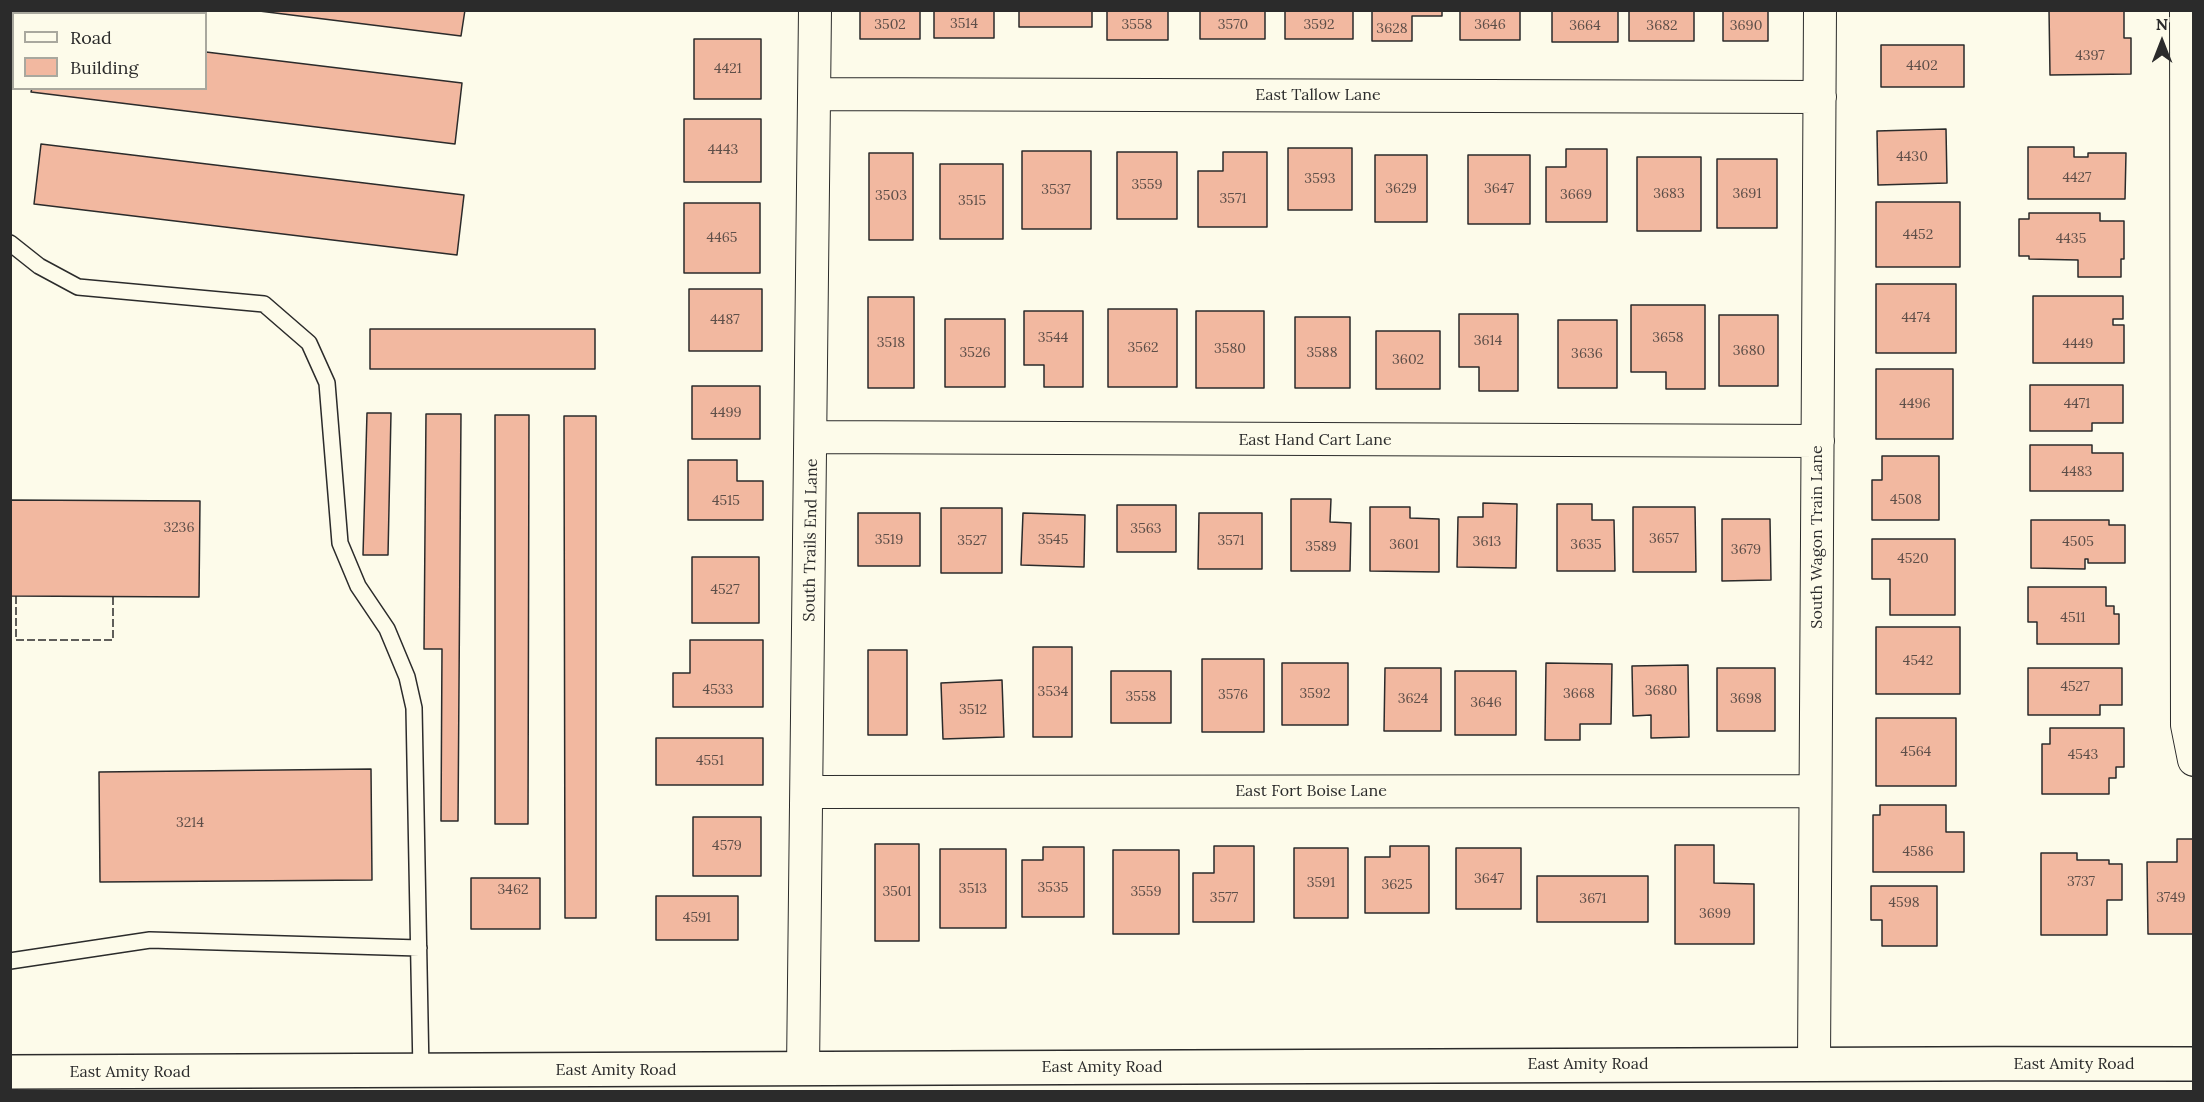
<!DOCTYPE html>
<html>
<head>
<meta charset="utf-8">
<style>
	body { margin:0 }
	#map { position:relative; width:2204px; height:1102px; overflow:hidden; background:#fdfbea; font-family:Lora,serif }
	canvas { display:block }
	.frame { position:absolute; inset:0; border:12px solid #2b2b2b; pointer-events:none }
	.legend { position:absolute; left:12px; top:12px; width:195px; height:78px; box-sizing:border-box; background:#fdfbea; border:2px solid #a9a89e; margin:0; padding:8px 10px; list-style:none; font-size:18px; color:#2b2b2b }
	.legend li { display:flex; align-items:center; gap:12px; height:30px }
	.legend b { width:30px; border:2px solid #a9a89e }
	.north { position:absolute; left:2132px; top:12px; width:60px; height:60px; -webkit-text-stroke:4px #fdfbea; paint-order:stroke; rotate:0deg; font-size:16px; font-weight:700; line-height:24px; text-align:center; color:#2b2b2b }
	.north::after { content:''; display:block; margin:auto; width:21px; height:27px; background:#2b2b2b; clip-path:polygon(50% 0,100% 100%,50% 72%,0 100%) }
</style>
</head>
<body>
<div id="map">
<canvas width="2204" height="1102"></canvas>
<div class="frame"></div>
<ul class="legend">
<li><b style="height:8px;background:#fdfbea"></b>Road</li>
<li><b style="height:16px;background:#f2b8a0"></b>Building</li>
</ul>
<div class="north">N</div>
</div>
<script>
const context = document.querySelector('canvas').getContext('2d');
context.lineJoin = 'round';
function fillPath(path, color) {
  context.fillStyle = color;
  context.fill(path, 'evenodd');
}
function trace(path, color, width, dash) {
  context.strokeStyle = color;
  context.lineWidth = width;
  context.lineCap = dash ? 'butt' : 'round';
  context.setLineDash(dash || []);
  context.stroke(path);
}
function label(font, color, halo, rows, align = 'center') {
  context.font = font + ' Lora,serif';
  context.lineWidth = 4.5;
  context.setLineDash([]);
  context.textBaseline = 'middle';
  context.strokeStyle = halo;
  context.fillStyle = color;
  for (const [text, x, y, turn = 0] of rows) {
    context.save();
    context.translate(x, y);
    context.rotate((+turn || 0) * Math.PI / 180);
    context.textAlign = isNaN(turn) ? turn : align;
    if (halo) context.strokeText(text, 0, 0);
    context.fillText(text, 0, 0);
    context.restore();
  }
}
const building = new Path2D(`
	M251,10h214l-4,26z
	M860,10h60v29h-60z
	M934,10h60v28h-60z
	M1019,10h73v17h-73z
	M1107,10h61v30h-61z
	M1200,10h65v29h-65z
	M1285,10h68v29h-68z
	M1372,10h70v6h-30v25h-40z
	M1460,10h60v30h-60z
	M1552,10h66v32h-66z
	M1629,10h65v31h-65z
	M1723,10h45v31h-45z
	M2049,10h75v28h7v36l-81,1z
	M694,39h67v60h-67z
	M1881,45h83v42h-83z
	M206,52l256,31 -7,61 -424,-52 1,-4h174z
	M684,119h77v63h-77z
	M1946,129l1,54 -69,2 -1,-54z
	M41,144l423,51 -7,60 -423,-51z
	M2028,147h46v10h14v-4h38l-1,46h-97z
	M1288,148h64v62h-64z
	M1566,149h41v73h-61v-55h20z
	M1022,151h69v78h-69z
	M1117,152h60v67h-60z
	M1223,152h44v75h-69v-56h25z
	M869,153h44v87h-44z
	M1375,155h52v67h-52z
	M1468,155h62v69h-62z
	M1637,157h64v74h-64z
	M1717,159h60v69h-60z
	M940,164h63v75h-63z
	M1876,202h84v65h-84z
	M684,203h76v70h-76z
	M2029,213h71v8h24v38h-3v18h-43v-17l-49,-1v-3h-10v-37h10z
	M1876,284h80v69h-80z
	M689,289h73v62h-73z
	M2033,296h90v23h-10v6h11v38h-91z
	M868,297h46v91h-46z
	M1631,305h74v84h-39v-17h-35z
	M1108,309h69v78h-69z
	M1024,311h59v76h-39v-22h-20z
	M1196,311h68v77h-68z
	M1459,314h59v77h-39v-24h-20z
	M1719,315h59v71h-59z
	M1295,317h55v71h-55z
	M945,319h60v68h-60z
	M1558,320h59v68h-59z
	M370,329h225v40h-225z
	M1376,331h64v58h-64z
	M1876,369h77v70h-77z
	M2030,385h93v38h-31v8h-62z
	M692,386h68v53h-68z
	M367,413h24l-3,142h-25z
	M426,414h35l-3,407h-17l1,-172h-18z
	M495,415h34l-1,409h-33z
	M564,416h32v502h-31z
	M2030,445h62v8h31v38h-93z
	M1882,456h57v64h-67v-40h10z
	M688,460h49v21h26v39h-75z
	M1291,499h40l-1,23 21,1 -1,48h-59z
	M10,500l190,1 -1,96 -189,-1z
	M1483,503l34,1 -1,64 -59,-1 1,-50h25z
	M1557,504h35v16h22l1,51h-58z
	M1117,505h59v47h-59z
	M1370,507h40v11l29,1v53l-69,-1z
	M1633,507h62l1,65h-63z
	M941,508h61v65h-61z
	M858,513h62v53h-62z
	M1023,513l62,2 -1,52 -63,-2z
	M1199,513h63v56h-64z
	M1722,519h48l1,61 -49,1z
	M2031,520h78v5h16v38h-37v-4h-3v10l-54,-1z
	M1872,539h83v76h-65v-36h-18z
	M692,557h67v66h-67z
	M2028,587h78v19h8v8h5v30h-82v-22h-9z
	M1876,627h84v67h-84z
	M690,640h73v67h-90v-34h17z
	M1033,647h39v90h-39z
	M868,650h39v85h-39z
	M1202,659h62v73h-62z
	M1282,663h66v62h-66z
	M1546,663l66,1 -1,60h-31v16h-35z
	M1688,665l1,72 -38,1v-23l-18,1 -1,-50z
	M1385,668h56v63h-57z
	M1717,668h58v63h-58z
	M2028,668h94v37h-22v10h-72z
	M1111,671h60v52h-60z
	M1455,671h61v64h-61z
	M1002,680l2,57 -61,2 -2,-56z
	M1876,718h80v68h-80z
	M2050,728h74v39h-8v11h-7v16h-67v-50h8z
	M656,738h107v47h-107z
	M371,769l1,111 -272,2 -1,-110z
	M1880,805h66v27h18v40h-91v-57h7z
	M693,817h68v59h-68z
	M2177,839h17v95h-46l-1,-72h30z
	M875,844h44v97h-44z
	M1675,845h39v38l40,1v60h-79z
	M1214,846h40v76h-61v-49h21z
	M1390,846h39v67h-64v-56h25z
	M1043,847h41v70h-62v-57h21z
	M1294,848h54v70h-54z
	M1456,848h65v61h-65z
	M940,849h66v79h-66z
	M1113,850h66v84h-66z
	M2041,853h36v7h32v4h13v36h-15v35h-66z
	M1537,876h111v46h-111z
	M471,878h69v51h-69z
	M1871,886h66v60h-55v-26h-11z
	M656,896h82v44h-82z`);
fillPath(building, '#f2b8a0');
trace(building, '#2b2b2b', 1.5);
const lane = new Path2D(`
	M10,243l29,23 39,21 186,17 45,39 18,40 13,160 18,43 29,43 20,48 7,31 7,364
	M10,961l140,-21 269,8`);
const street = new Path2D(`
	M2186,10l1,715 7,35
	M815,94l1005,3
	M812,437l1006,4
	M807,792l1008,-1
	M1814,1063l6,-1053
	M803,1069l12,-1059`);
const secondary = new Path2D(`
	M10,1072c728,0 1456,-10 2184,-8`);
trace(lane, '#2b2b2b', 18);
trace(street, '#2b2b2b', 34);
trace(secondary, '#2b2b2b', 36);
trace(lane, '#fdfbea', 15);
trace(street, '#fdfbea', 32);
trace(secondary, '#fdfbea', 33);
trace(new Path2D(`
	M16,596v44h97v-44`), '#2b2b2b', 1.5, [8, 3]);
label('14px', '#5d4e48', null, [
	["3514",964,24],
	["3502",890,25],
	["3558",1137,25],
	["3570",1233,25],
	["3592",1319,25],
	["3646",1490,25],
	["3664",1585,26],
	["3682",1662,26],
	["3690",1746,26],
	["3628",1392,29],
	["4397",2090,56],
	["4402",1922,66],
	["4421",728,69],
	["4443",723,150],
	["4430",1912,157],
	["4427",2077,178],
	["3593",1320,179],
	["3559",1147,185],
	["3629",1401,189],
	["3647",1499,189],
	["3537",1056,190],
	["3683",1669,194],
	["3691",1747,194],
	["3669",1576,195],
	["3503",891,196],
	["3571",1233,199],
	["3515",972,201],
	["4452",1918,235],
	["4465",722,238],
	["4435",2071,239],
	["4474",1916,318],
	["4487",725,320],
	["3544",1053,338],
	["3658",1668,338],
	["3614",1488,341],
	["3518",891,343],
	["4449",2078,344],
	["3562",1143,348],
	["3580",1230,349],
	["3680",1749,351],
	["3526",975,353],
	["3588",1322,353],
	["3636",1587,354],
	["3602",1408,360],
	["4496",1915,404],
	["4471",2077,404],
	["4499",726,413],
	["4483",2077,472],
	["4508",1906,500],
	["4515",726,501],
	["3236",179,528],
	["3563",1146,529],
	["3657",1664,539],
	["3519",889,540],
	["3545",1053,540],
	["3527",972,541],
	["3571",1231,541],
	["3613",1487,542],
	["4505",2078,542],
	["3601",1404,545],
	["3635",1586,545],
	["3589",1321,547],
	["3679",1746,550],
	["4520",1913,559],
	["4527",725,590],
	["4511",2073,618],
	["4542",1918,661],
	["4527",2075,687],
	["4533",718,690],
	["3680",1661,691],
	["3534",1053,692],
	["3592",1315,694],
	["3668",1579,694],
	["3576",1233,695],
	["3558",1141,697],
	["3624",1413,699],
	["3698",1746,699],
	["3646",1486,703],
	["3512",973,710],
	["4564",1916,752],
	["4543",2083,755],
	["4551",710,761],
	["3214",190,823],
	["4579",727,846],
	["4586",1918,852],
	["3647",1489,879],
	["3737",2081,882],
	["3591",1321,883],
	["3625",1397,885],
	["3535",1053,888],
	["3513",973,889],
	["3462",513,890],
	["3501",897,892],
	["3559",1146,892],
	["3577",1224,898],
	["3749",2171,898],
	["3671",1593,899],
	["4598",1904,903],
	["3699",1715,914],
	["4591",697,918]
]);
label('16px', '#2b2b2b', '#fdfbea', [
	["East Tallow Lane",1318,95],
	["East Hand Cart Lane",1315,440],
	["South Wagon Train Lane",1817,537,-90],
	["South Trails End Lane",811,540,-89],
	["East Fort Boise Lane",1311,791],
	["East Amity Road",1588,1064],
	["East Amity Road",2074,1064],
	["East Amity Road",1102,1067],
	["East Amity Road",616,1070],
	["East Amity Road",130,1072]
]);
</script>
</body>
</html>
